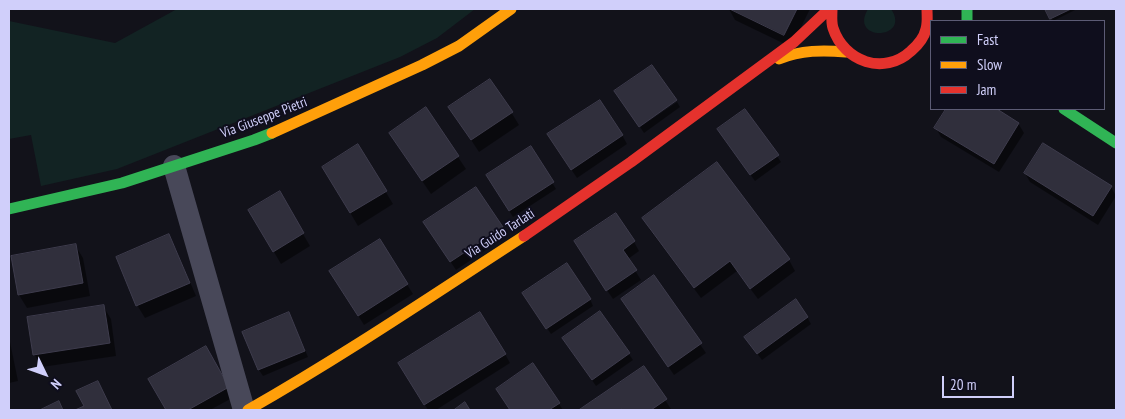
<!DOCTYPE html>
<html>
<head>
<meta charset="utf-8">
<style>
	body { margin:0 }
	#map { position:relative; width:1125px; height:419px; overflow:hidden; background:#12121a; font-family:"PT Sans Narrow",sans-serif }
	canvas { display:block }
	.frame { position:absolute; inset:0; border:10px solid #d0cffa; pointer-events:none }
	.legend { position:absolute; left:930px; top:20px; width:175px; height:90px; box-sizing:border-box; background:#0f0e1d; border:1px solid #5c5b75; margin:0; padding:6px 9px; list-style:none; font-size:15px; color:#d0cffa }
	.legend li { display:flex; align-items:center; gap:10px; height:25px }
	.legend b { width:25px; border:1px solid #5c5b75 }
	.north { position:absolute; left:20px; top:349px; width:50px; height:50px; -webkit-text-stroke:4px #0f0e1d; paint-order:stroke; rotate:132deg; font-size:14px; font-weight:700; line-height:20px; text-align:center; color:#d0cffa }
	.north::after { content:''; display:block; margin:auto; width:18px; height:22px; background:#d0cffa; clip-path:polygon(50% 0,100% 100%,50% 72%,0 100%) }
	.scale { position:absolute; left:942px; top:376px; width:72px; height:22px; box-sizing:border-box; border:2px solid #d0cffa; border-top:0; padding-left:6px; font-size:15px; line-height:18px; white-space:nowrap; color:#d0cffa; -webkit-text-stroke:4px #0f0e1d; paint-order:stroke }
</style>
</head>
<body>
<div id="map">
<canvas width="1125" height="419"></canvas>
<div class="frame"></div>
<ul class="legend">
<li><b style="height:6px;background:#30b455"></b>Fast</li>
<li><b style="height:6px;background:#ff9f0a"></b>Slow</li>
<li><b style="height:6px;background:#e5322d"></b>Jam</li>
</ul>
<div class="north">N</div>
<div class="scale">20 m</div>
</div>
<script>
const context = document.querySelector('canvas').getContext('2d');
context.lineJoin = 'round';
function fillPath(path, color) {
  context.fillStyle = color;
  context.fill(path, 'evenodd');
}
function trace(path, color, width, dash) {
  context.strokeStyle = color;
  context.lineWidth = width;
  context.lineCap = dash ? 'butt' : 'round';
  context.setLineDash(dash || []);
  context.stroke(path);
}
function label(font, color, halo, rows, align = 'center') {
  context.font = font + ' "PT Sans Narrow",sans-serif';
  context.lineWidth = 4;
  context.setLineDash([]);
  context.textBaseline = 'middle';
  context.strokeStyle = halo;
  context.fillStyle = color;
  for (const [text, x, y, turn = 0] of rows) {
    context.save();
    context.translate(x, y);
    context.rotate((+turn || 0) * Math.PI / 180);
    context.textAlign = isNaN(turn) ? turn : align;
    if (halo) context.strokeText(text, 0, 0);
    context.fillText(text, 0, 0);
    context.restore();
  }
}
fillPath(new Path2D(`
	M177,9h298l-38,29 -37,19 -283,112 -76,17 -10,-51 -22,4v-118l106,22z
	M868,9h23c21,31 -43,33 -23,0z`), '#122323');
fillPath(new Path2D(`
	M729,9h81l-19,38 -56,-27z
	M1047,9h27l1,1 -22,11z
	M677,102l3,5 -36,26 -4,-6z
	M450,108l61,4 8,13 -40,27z
	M426,109l40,60 -35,25 -33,-48z
	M948,109h46l24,14 6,10 -25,39 -58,-35 -5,-9z
	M622,135l5,9 -50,34 -23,-34z
	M722,136l55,20 4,6 -26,19z
	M358,146l35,58 -35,22 -35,-59z
	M531,148l25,41 -43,28 -22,-35z
	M1025,173l86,14 5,9 -18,29 -68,-43z
	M279,193l31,53 -29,18 -31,-53z
	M644,219l145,41 6,11 -37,28 -21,-28 -36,27 -51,-68z
	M501,227l6,9 -51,34 -26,-39z
	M169,236l7,13 20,47 -51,22 -8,-13z
	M380,241l33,53 -49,31 -28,-45z
	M634,242l5,9 -11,8 13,21 -28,19 -33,-48z
	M75,245l8,13 7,38 -63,12 -8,-13 -6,-38z
	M654,277l52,76 -32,22 -46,-67z
	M527,299h63l3,7 -42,28z
	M103,306l8,13 5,37 -74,11 -8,-13z
	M600,312l33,48 -37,26 -29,-41z
	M807,317l4,7 -49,36 -12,-16z
	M292,320l16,37 -45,19 -4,-6z
	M9,339l1,3 8,39 -9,2z
	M206,348l28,49 -24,13h-43l-17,-31z
	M505,354l5,9 -74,47h-8l-23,-37z
	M644,368l27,41 -1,1h-88z
	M501,395l58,9 4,6h-52z`), '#0007');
const building = new Path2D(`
	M730,9h67l-13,26z
	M1045,9h26l-21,10z
	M652,65l25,35 -38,27 -25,-36z
	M490,79l23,33 -42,28 -23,-33z
	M600,100l23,35 -52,35 -24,-36z
	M426,107l33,49 -37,25 -33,-48z
	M745,109l34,46 -29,20 -33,-46z
	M946,109h51l22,14 -25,41 -60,-36z
	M1043,143l69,43 -19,30 -69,-43z
	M358,144l29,47 -37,22 -28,-46z
	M531,146l23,36 -45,29 -23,-36z
	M717,162l73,97 -40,30 -20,-28 -36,27 -52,-70z
	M476,187l27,40 -53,35 -27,-40z
	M280,191l24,42 -31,19 -25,-42z
	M616,213l19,28 -12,9 14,20 -31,21 -32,-50z
	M169,234l21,49 -54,23 -20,-49z
	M380,239l28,45 -50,32 -29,-45z
	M76,244l7,39 -65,12 -7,-39z
	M567,263l24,36 -45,30 -24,-36z
	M654,275l48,68 -34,24 -47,-68z
	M796,299l12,18 -51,37 -13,-17z
	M104,305l6,38 -77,12 -6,-38z
	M600,311l30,42 -38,27 -30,-42z
	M289,312l16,39 -47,19 -16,-38z
	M480,312l26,42 -82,51 -26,-42z
	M206,346l23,41 -41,23h-22l-18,-31z
	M533,363l27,40 -11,7h-39l-14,-21z
	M644,366l23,33 -16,11h-28l-1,-1 -2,1h-41z
	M98,381l14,29h-37l9,-4 -8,-15z
	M59,401l4,9h-23z
	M465,402l5,8h-16z`);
fillPath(building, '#302f3c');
trace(building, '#3e3c4d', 1);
trace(new Path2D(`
	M174,166l70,244`), '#484859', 22);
trace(new Path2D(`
	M967,9v12
	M1064,109l52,34
	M9,209l113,-26 132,-43 18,-7`), '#30b455', 11);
trace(new Path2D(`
	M779,59c22,-9 44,-9 67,-7
	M272,133l150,-68 37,-19 52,-37
	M248,410c95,-54 185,-115 276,-174`), '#ff9f0a', 11);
trace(new Path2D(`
	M832,9c0,6 -1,13 1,19 11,34 51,48 78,23 7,-6 13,-13 15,-22 2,-7 1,-13 1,-20
	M524,236l107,-74 163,-120 35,-33`), '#e5322d', 11);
label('14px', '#d0cffa', '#0f0e1d', [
	["Via Giuseppe Pietri",264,118,-21],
	["Via Guido Tarlati",500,234,-33]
]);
</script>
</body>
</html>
